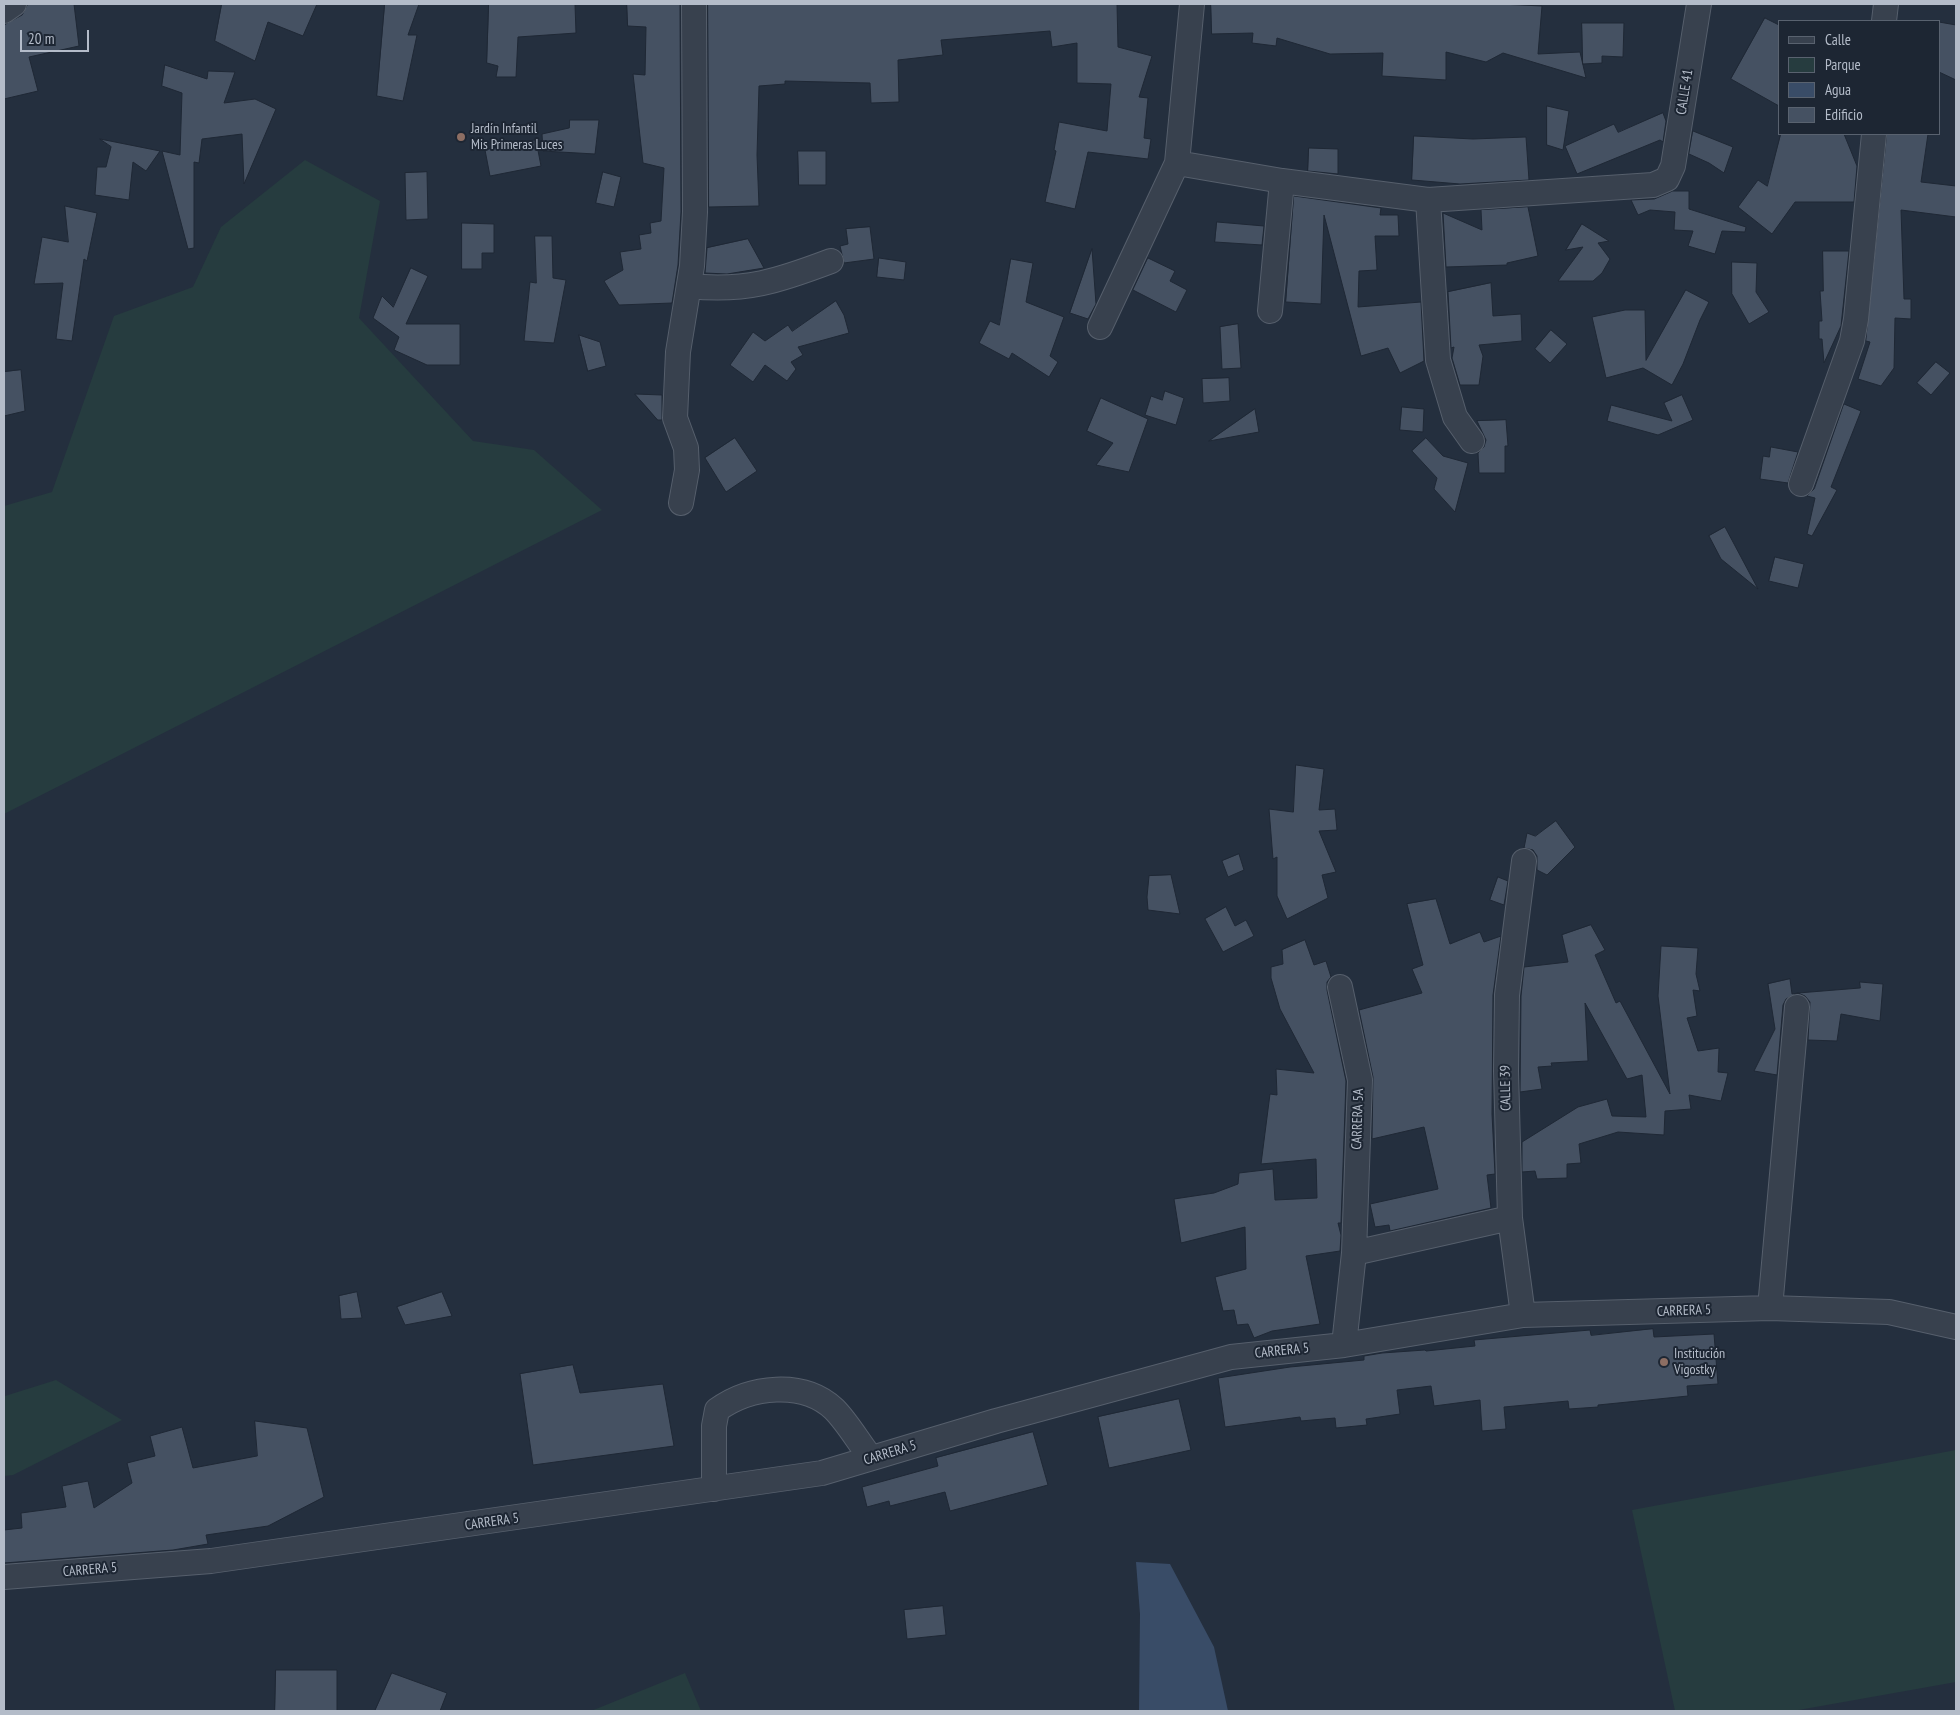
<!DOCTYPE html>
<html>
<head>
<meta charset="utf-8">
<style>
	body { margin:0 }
	#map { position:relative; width:1960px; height:1715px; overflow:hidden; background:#242f3e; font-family:"PT Sans Narrow",sans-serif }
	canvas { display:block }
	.frame { position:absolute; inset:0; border:5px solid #b4bcc9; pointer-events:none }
	.legend { position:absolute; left:1778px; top:20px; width:162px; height:115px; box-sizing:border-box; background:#1d2633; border:1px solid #59626f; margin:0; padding:6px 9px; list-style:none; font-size:15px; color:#b4bcc9 }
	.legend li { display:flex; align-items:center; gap:10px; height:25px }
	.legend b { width:25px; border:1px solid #59626f }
	.scale { position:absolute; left:20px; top:30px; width:69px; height:22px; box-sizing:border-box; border:2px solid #b4bcc9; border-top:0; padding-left:6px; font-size:15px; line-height:18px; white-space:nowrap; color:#b4bcc9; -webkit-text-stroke:4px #1d2633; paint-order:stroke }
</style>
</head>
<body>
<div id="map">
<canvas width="1960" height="1715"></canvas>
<div class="frame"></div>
<ul class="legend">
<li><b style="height:6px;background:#38414e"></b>Calle</li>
<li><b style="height:14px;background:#263c3f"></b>Parque</li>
<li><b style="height:14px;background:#394c67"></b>Agua</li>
<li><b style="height:14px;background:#455162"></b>Edificio</li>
</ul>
<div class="scale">20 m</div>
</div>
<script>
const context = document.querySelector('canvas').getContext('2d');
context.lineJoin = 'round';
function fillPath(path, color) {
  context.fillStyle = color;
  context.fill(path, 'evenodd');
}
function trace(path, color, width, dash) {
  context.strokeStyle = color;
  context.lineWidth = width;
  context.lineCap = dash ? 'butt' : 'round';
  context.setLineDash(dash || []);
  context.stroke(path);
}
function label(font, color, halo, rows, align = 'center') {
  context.font = font + ' "PT Sans Narrow",sans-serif';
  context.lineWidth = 4;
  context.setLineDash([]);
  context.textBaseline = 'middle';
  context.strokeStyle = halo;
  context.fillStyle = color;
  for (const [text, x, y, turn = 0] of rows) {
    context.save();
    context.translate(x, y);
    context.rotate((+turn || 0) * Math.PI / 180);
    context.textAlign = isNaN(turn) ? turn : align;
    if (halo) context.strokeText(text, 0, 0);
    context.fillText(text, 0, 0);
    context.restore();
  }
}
fillPath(new Path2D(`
	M305,160l75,41 -21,117 114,123 61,9 68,60 -598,304v-308l48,-14 62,-176 79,-29 28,-60z
	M56,1380l66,40 -109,55 -9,1v-82l1,2z
	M1956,1450v232l-163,29h-118l-43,-201z
	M685,1673l16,38h-110z`), '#263c3f');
fillPath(new Path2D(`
	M1136,1562l34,2 44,83 14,64h-89l1,-97z`), '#394c67');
const building = new Path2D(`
	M28,4h46l5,42 -50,11 9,34 -34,8v-74l18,-10z
	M222,4h95l-14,32 -35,-14 -13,39 -40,-20z
	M385,4h34l-11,31h9l-14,66 -26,-5z
	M489,4h86l1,29 -58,4 -2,40h-20l2,-11 -11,-3z
	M627,4h53l1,208 -3,53 -6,38 -53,2 -15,-24 19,-11 -3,-18 21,-3 -2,-14 12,-2 -1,-10 11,-2 3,-53 -21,-5 -10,-89 12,1 1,-48 -18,-1z
	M708,4h409l1,43 34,9 -13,41 9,1 -4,40 7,1 -3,20 -60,-7 -13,57 -30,-7 11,-51 -2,-1 5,-28 48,9 4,-47 -34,-1v-40l-25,4 -2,-16 -109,9 2,15 -45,5 1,42 -28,1 -1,-20 -85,-2v3l-26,2 -2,69 2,51 -50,1z
	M1211,4h289l42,2 -4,48 42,-2 6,26 -83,-25 -17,9 -40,-10v28l-64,-4 1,-23 -53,1 -53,-16 -1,8 -24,-3 1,-10 -41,1z
	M1765,18l14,7v81l-48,-27z
	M1939,22l17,3v55l-17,-8z
	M1582,23h42l-1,34 -21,-1v7l-19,1z
	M165,65l42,14 1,-8 27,1 -11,31 31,-4 21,10 -32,75 -2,-50 -40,5 -3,24 -5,-1v86l-6,1 -26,-98 18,4 2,-62 -20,-7z
	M1547,106l22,5 -6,39 -16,-5z
	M1663,113l3,8 -3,21 -3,-2 -83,34 -12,-28 49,-22 4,8z
	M570,120h29l-4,34 -52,-3 -1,-17 27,-6z
	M1693,131l40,16 -9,26 -15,-10 -20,-9z
	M1781,134h63l13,32 -3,36h-59l-23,32 -34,-27 20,-27 9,6z
	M1887,134h41l-7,48 35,4v31l-55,-7 3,89h7v20l-16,-1 -1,50 -13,18 -23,-7 12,-37 -4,-1z
	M1414,136l59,3 53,-2 3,43 -69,4 -48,-4z
	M100,139l60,12 -14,20 -13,-9 -4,38 -34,-5 2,-28h9l5,-20z
	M536,140l5,26 -51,10 -5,-26z
	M1309,148l29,1v25l-30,-3z
	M798,151h28v34h-27z
	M427,172l1,47 -22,1 -1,-47z
	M603,172l18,5 -7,30 -18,-4z
	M1673,191h16v18l57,18 -1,5 -23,-1 -7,23 -27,-8 5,-15 -19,-1 1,-18 -25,-2 -12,5 -7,-15 23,-1z
	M1294,196l87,12 -1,7h18l1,21h-24l2,34 -18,1 -1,36 63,-5 3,59 -24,12 -12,-25 -27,8 -37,-141 -3,89 -35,-2z
	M65,206l32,7 -10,48 -3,-2 -12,82 -16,-2 7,-56 -29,1 8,-47 26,5z
	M1528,207l10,49 -31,7v2l-61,2 -3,-54 39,17 -1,-20z
	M1217,222l47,4 -2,19 -47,-3z
	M462,223l32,1v29h-12v16h-20z
	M1582,224l27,17 -11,2 12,16 -8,14 -9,8h-35l25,-34 -17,3z
	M870,227l4,32 -30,4 -4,-17 8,-2 -2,-15z
	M535,236h17l1,42 13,2 -12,63 -30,-2 6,-59 6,1z
	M748,239l16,29 -37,6 -22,-1 2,-25z
	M1092,249l4,55 -8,15 -18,-6z
	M1823,251h26l-8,75 -17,37 -2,-24h-3v-18h3l-2,-30h3z
	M879,258l27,4 -2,18 -27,-3z
	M1148,258l27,13 -5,10 17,9 -11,22 -43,-22z
	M1011,259l22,4 -7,39 38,15 -14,39 8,6 -9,15 -37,-24 -3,6 -30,-16 11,-22 9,4z
	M1732,262l25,1 -1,29 13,20 -20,12 -17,-30z
	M411,268l17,8 -22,48h54v41h-33l-33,-15 5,-13 -26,-19 9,-22 11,11z
	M1491,283l2,33 28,-2 1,27 -43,4 4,11 -4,29h-19l-8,-27 2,-11 -3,1 -3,-56z
	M1686,290l23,12 -9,18 -17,44 -11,21 -29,-17 -37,10 -14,-61 33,-7h20l1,50z
	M836,301l8,14 5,18 -51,14 5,8 -12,7 5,7 -9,12 -22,-16 -12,17 -23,-17 23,-33 12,9 23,-16 4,6z
	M1238,324l3,44 -19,1 -2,-42z
	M1551,330l16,14 -17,19 -15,-14z
	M579,335l21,7 6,24 -18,5z
	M1936,362l14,11 -19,22 -14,-12z
	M21,370l4,41 -21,5v-44z
	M1229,378l1,23 -27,2 -1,-24z
	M1165,391l19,7 -8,27 -31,-10 6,-19 11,4z
	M635,394l27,1v25h-4z
	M1682,395l11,25 -35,15 -51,-14 4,-16 61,16 -8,-18z
	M1101,398l47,21 -19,53 -33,-7 17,-22 -26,-12z
	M1844,404l17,7 -30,76 6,3 -25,46 -5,-2 8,-36 -8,-2 7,-7z
	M1402,407l22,2 -1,23 -23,-2z
	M1255,409l4,23 -50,9z
	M1506,420l2,26h-3v27h-26l-1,-20 6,-6 2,-7 -9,-19z
	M735,438l22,33 -31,21 -21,-34z
	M1426,438l17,18 25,7 -13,49 -21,-23 3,-11 -25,-27z
	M1771,447l27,5 -10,31 -28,-4 3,-23 6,1z
	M1725,527l33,62 -37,-30 -12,-23z
	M1775,557l29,7 -6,24 -29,-7z
	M1296,765l28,4 -5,41 16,-1 2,21 -18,1 17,41 -14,3 6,23 -41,21 -10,-23v-39l-4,2 -4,-50 24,3z
	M1556,821l19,26 -28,28 -10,-5v-14l-4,-6 -9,-2 3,-15 8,3z
	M1239,854l5,16 -16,7 -6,-16z
	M1171,875l9,39 -32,-4 -1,-13 2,-21z
	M1498,877l10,4 -4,24 -14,-5z
	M1436,899l14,45 30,-12 4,10 17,-6 -8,59 -1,119 3,60 -8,1 4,33 -101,23 -1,-6 -14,2 -5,-23 68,-15 -14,-62 -52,12 1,-62 -14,-67 63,-17 -10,-24 11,-4 -16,-61z
	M1226,907l9,19 11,-6 8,16 -31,16 -18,-33z
	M1591,925l14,25 -10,5 21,48 4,-2 50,93 -12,-98 3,-50 37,2 -2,26 4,17 -7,-1 4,26 -10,2 11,33 21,-3 -1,24 10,1 -7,28 -32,-6 2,14 -26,2 -1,24 -46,-3 -39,12 2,19 -14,1v14l-30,1 -2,-8 -13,1v-30l56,-35 29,-8 5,17 34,1 -4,-42 -15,4 -42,-76 3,58 -37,2 1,3 -14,1 4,22 -22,3 1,-96 3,-29 44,-5 -6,-27z
	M1305,940l9,25 12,-4 5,16 -4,5v8l19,91 -5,142h-3l3,12 -1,16 -34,5 14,68 -48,7 -18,7 -6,-14 -11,1 -3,-15 -11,1 -8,-34 31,-8 -1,-42 -64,16 -7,-44 40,-6 24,-9 1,-11 34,-4 2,31 42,-2 -1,-39 -55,5 9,-70 7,1 -1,-26 38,4 -34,-64 -9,-31v-11l12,-3 -1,-14z
	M1790,979l2,15 6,-1 -12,6 -3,6 -6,70 -23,-4 21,-42 -7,-45z
	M1860,982l23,2 -3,37 -39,-7 -4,27 -29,-1 2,-38 -5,-6 -7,-3 62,-5z
	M357,1292l5,26 -21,1 -2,-23z
	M442,1292l10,24 -47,9 -8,-18z
	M1653,1329l1,8 60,-3 4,50 -31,2 1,10 -90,9v2l-29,2 -1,-8 -64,6 2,22 -24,2 -2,-31 -46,6 -3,-20 -34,4 3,24 -34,5 1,6 -31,3 -1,-10 -34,3 -1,-4 -75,10 -7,-49 72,-11 74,-7v-4l18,-3 43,-3 1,1 49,-5 -1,-6 116,-10 1,5z
	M573,1365l7,28 83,-9 11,62 -141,19 -13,-91z
	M1179,1399l12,51 -82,18 -11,-51z
	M255,1421l52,7 17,69 -56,29 -62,9 2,9 -35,6 -169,13v-33l18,-2 -1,-15 45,-6 -4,-21 26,-5 6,27 38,-25 -5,-20 28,-7 -5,-20 32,-9 11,41 64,-12z
	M1033,1432l15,53 -98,26 -5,-19 -55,14 -1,-5 -22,6 -5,-20 76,-21 -2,-8z
	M943,1606l3,29 -39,4 -3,-29z
	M276,1670h61v41h-62z
	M392,1673l55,20 -7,18h-65z`);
fillPath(building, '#455162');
trace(building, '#1f2835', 1);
const minor = new Path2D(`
	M4,11l10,-7
	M1884,21l2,-17
	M1177,163l105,18 146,19 225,-15 14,-6 6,-13 26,-162
	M1428,200l10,160 17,57 17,24
	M689,286c57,6 89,-5 142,-25
	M1270,311l12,-130
	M1100,327l77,-164 15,-159
	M1801,484l51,-143 4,-22 18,-185
	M681,503l6,-33 -1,-22 -11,-30 3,-66 14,-86 3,-54 -1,-208
	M1340,987l20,93 -6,173 -10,92
	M1354,1253l156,-35
	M1770,1308l27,-301
	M1523,1315l-13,-97 -4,-147 1,-76 17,-134
	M714,1489v-63l3,-16c33,-24 86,-30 117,-1 14,14 25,34 37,49
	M4,1577l207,-16 611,-88 174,-52 235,-64 113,-12 179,-30 247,-7 119,4 67,15`);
trace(minor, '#565f6c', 26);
trace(minor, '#38414e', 24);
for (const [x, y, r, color] of [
	[461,137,5,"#8d6e63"],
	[1664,1362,5,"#8d6e63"]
]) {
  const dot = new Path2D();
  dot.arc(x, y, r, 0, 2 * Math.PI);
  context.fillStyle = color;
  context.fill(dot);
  trace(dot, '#1d2633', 2);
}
label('14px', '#b4bcc9', '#1d2633', [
	["CALLE 41",1685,92,-81],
	["CALLE 39",1506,1088,-91],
	["CARRERA 5A",1358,1119,-88],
	["CARRERA 5",1684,1311,-2],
	["CARRERA 5",1282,1351,-6],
	["CARRERA 5",890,1453,-17],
	["CARRERA 5",492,1522,-8],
	["CARRERA 5",90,1570,-5]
]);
label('14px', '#b4bcc9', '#1d2633', [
	["Jardín Infantil",471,129],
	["Mis Primeras Luces",471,145],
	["Institución",1674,1354],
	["Vigostky",1674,1370]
], 'left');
</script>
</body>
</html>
